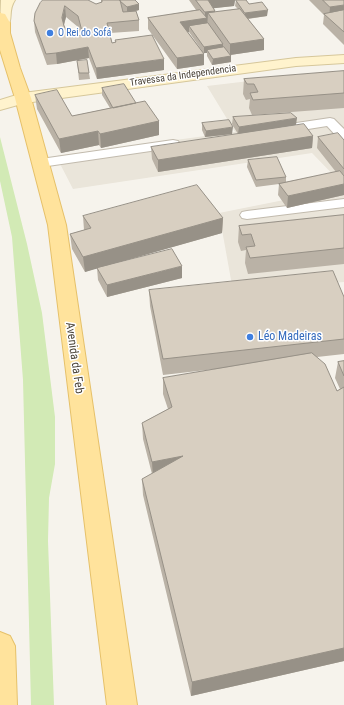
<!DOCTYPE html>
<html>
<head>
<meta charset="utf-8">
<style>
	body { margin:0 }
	canvas { display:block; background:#f6f3ec }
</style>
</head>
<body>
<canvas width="344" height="705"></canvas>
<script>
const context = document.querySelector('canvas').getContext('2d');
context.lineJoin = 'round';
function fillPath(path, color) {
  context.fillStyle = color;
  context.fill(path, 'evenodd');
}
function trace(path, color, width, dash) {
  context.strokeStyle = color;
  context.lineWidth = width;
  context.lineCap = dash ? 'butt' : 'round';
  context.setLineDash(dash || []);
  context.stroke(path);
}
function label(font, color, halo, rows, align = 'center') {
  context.font = font + ' "Roboto Condensed",sans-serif';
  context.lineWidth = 3;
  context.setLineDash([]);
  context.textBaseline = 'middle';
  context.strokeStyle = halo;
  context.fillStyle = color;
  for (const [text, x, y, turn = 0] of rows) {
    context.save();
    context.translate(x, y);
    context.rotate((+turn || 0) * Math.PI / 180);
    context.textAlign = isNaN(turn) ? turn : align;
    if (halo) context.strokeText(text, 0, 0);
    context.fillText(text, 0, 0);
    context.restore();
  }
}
fillPath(new Path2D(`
	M344,73v113l-32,-33 -239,36 -17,-33 179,-24 -28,-46 93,-11z
	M344,188v94l-111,9 -14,-78z`), '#eae5da');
fillPath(new Path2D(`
	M0,137l27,107 15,69 13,104v47l-6,34 -1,43 6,164h-23l-8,-325 -11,-143 -12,-56z`), '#d2eab5');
const lane = new Path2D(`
	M330,118l4,1 10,10v11l-5,-1 -12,-13 -44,7 -5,-1 -1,-3 1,-3 5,-1z
	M173,140l5,1 2,3 -2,3 -137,20 -5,-1 -2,-3 2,-3 5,-1z
	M344,199v8l-97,12 -5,-1 -2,-3 2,-3 5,-1z`);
const secondary = new Path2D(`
	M1,0h14c-7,10 -2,18 -7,26h-8z
	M344,55v8l-48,3 -271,37 -25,7v-10l23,-7 273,-35z`);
const primary = new Path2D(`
	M0,13l5,1 5,9v10l10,35 11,30 35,127 71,480h-30l-59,-480 -33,-127 -15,-48z
	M0,632l10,4 5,10 2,59h-17z`);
trace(lane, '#c2bbae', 2);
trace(secondary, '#d6c79b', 2);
trace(primary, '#e6c16a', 2);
fillPath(lane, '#fff');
fillPath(secondary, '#fff3cd');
fillPath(primary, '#ffe39c');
fillPath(new Path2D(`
	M101,0h34l4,10 -3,1 3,9v11l-29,2 2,10 3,-1v-2l49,30 -67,9 -8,-21 -32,6 -10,1 -12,-33 -1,-11 6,-18 56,1 5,-1zM66,17l12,10 3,9 -11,1 -6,-12z
	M189,0h46l-1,6 -20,2 1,3v1l23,-3 -3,-3 1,-6h10l3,4 18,12 -19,3 16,20v11l-34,5 1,1v6l-19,3 -5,-9v-3h-3v12l-27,4 -29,-40v-11l48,-8zM188,32h1l14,20z
	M309,0h35v45l-21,-21 1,-9z
	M77,61l12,12 1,6 -11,1z
	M344,71v37l-92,7 -3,-7 1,-9 -4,1 -3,-6 1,-15z
	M102,88l34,15 23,18v14l-58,13 -2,-3 -38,8 -24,-44 -2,-14 37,21 38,-8 -8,-13z
	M233,117l63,8 -58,9 -6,-10z
	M202,123l30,11 -27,3 -3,-7z
	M313,136l-1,12 -154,24 -6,-13 -1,-12z
	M318,137l26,3v55l-57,13 -9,-13 1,-11 -23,3 -9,-20 1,-7 38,17v5l50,-10 -19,-24z
	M344,215v49l-96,10 -3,-11 1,-13 -5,1 -3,-9 1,-16z
	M83,216l140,2 -1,15 -114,32 74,13 -75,19 -9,-17 -1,-12 -12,4 -13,-23 -2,-15 14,-4z
	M149,290l195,7v57l-27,3 20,34 3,-2 -5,-11 3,-16 6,-1v300l-153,35 -48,-201 -1,-16 10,-5 -9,-35 -1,-16 26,-14 -5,-15v-16l52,-9 -52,6 -13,-69z`), '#bab2a6');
fillPath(new Path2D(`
	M207,0h28l-1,6 -27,3z
	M139,4v6l-12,3v-6z
	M344,5v13h-15l1,-11z
	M65,6l1,11 -3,11 -1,-10z
	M268,10l-1,6 -22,3v-6z
	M215,11v11l-7,-9 -1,16 -18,-3v6l-9,1v-11l25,-4v-6z
	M264,39v11l-34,5v-11z
	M223,44v6h-16v3h-3v-6z
	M88,47l1,11 -32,6 -1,-11z
	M204,54v11l-27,4v-11z
	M231,56v6l-19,3 1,-6z
	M164,59v11l-67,9 -1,-11z
	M297,118l-1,7 -58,9 1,-7z
	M159,121v14l-58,13 -1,-14z
	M233,127l-1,7 -27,3 1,-6z
	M98,131l1,14 -38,8 -2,-14z
	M313,136l-1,12 -154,24v-12z
	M344,184v11l-57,13 1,-12z
	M223,218l-1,15 -137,39 -2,-15z
	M182,266v12l-75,19v-12z
	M183,456l-30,21 -1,-15z
	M344,648v13l-153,35 1,-14z`), '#979187');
const building = new Path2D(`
	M43,0h45l8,4 6,-2v-2h18l3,12 13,-1 3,9 -32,3 5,20 4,-1 -1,-2 37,-5 12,24 -68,9 -8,-21 -32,6 -10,1 -12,-33 1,-8 5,-10zM65,6l13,10 5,19 -13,2 -6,-11 -2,-8z
	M120,0h15l4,4 -12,3 -7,-6z
	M196,0h12l7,11 -10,1z
	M236,0h10l3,4 13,-2 6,8 -23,3z
	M323,0h21v5l-14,2z
	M240,9l24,30 -34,5 -22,-31z
	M200,10l7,8 -27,4 24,32 -27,4 -29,-40z
	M344,10v22l-20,-18z
	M208,23l15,21 -19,3 -15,-21z
	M224,47l7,9 -18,3 -6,-9z
	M87,60l2,13h-10l-2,-12z
	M344,71v22l-91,7 -3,-7 8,-1 -4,-8h-7l-3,-5z
	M124,84l12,19 -23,5 -11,-20z
	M57,90l15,26 73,-15 14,20 -59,13 -2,-3 -39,8 -24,-44z
	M291,113l6,5 -58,9 -6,-10z
	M229,120l4,7 -27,4 -4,-8z
	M304,124l9,12 -155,24 -7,-13z
	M338,133l6,7v29l-26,-32z
	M277,157l9,20 -30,3 -8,-20z
	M340,171l4,5v8l-56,12 -9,-12z
	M197,185l26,33 -140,39 -13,-23 21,-6 -8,-12z
	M344,215v33l-94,10 -4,-11 9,-1 -4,-12 -9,1 -3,-9z
	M172,249l10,17 -75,19 -10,-17z
	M333,271l11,26v42l-181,20 -14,-69z
	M312,353l13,11 12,27 7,-4v261l-152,34 -50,-203 41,-23 -31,6 -10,-39 30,-16 -9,-29z
	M344,361v15l-6,-14z`);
fillPath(building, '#d8cfc1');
trace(building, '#979187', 1);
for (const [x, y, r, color] of [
	[50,33,4,"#3f7fe0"],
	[250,337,4,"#3f7fe0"]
]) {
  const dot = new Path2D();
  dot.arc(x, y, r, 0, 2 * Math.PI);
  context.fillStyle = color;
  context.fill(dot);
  trace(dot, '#fff', 1.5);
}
label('10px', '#366cbe', '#fff', [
	["O Rei do Sofá",58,33]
], 'left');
label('10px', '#4b4439', '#fff', [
	["Travessa da Independencia",183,76,-8]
]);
label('12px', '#366cbe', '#fff', [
	["Léo Madeiras",258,337]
], 'left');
label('12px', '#4b4439', '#fff', [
	["Avenida da Feb",74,358,82]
]);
</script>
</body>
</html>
